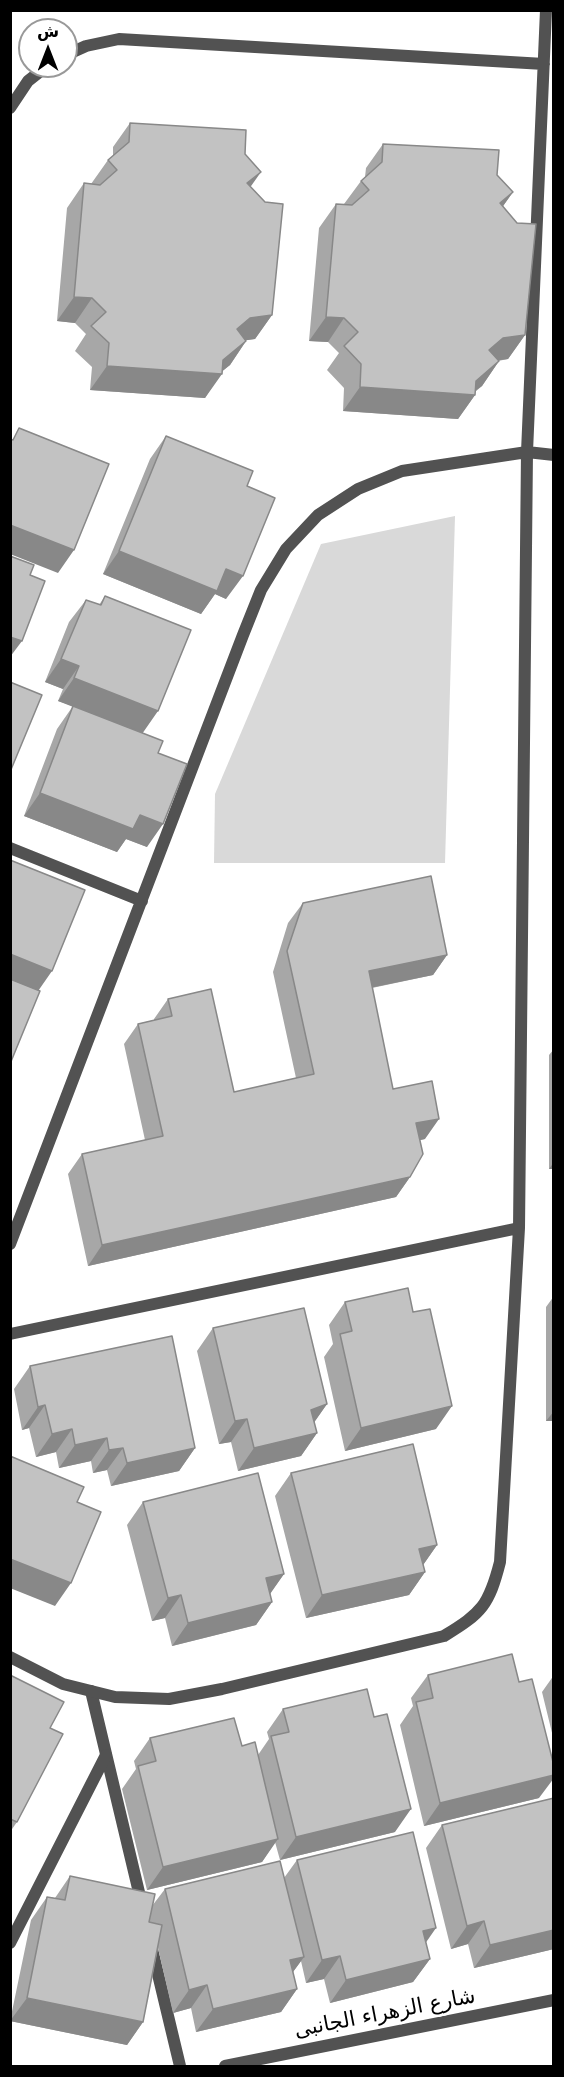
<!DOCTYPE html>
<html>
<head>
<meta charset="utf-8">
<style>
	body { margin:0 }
	#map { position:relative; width:564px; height:2077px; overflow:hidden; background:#fff; font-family:"DejaVu Sans","Noto Sans Arabic",sans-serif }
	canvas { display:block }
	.frame { position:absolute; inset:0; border:12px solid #000; pointer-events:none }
	.north { position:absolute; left:18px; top:18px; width:60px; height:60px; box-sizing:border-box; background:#fff; border:2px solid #999; border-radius:50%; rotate:0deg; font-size:16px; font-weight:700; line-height:24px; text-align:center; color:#000 }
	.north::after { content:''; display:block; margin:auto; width:21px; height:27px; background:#000; clip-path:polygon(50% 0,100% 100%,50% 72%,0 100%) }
</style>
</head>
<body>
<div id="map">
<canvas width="564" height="2077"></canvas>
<div class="frame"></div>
<div class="north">ش</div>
</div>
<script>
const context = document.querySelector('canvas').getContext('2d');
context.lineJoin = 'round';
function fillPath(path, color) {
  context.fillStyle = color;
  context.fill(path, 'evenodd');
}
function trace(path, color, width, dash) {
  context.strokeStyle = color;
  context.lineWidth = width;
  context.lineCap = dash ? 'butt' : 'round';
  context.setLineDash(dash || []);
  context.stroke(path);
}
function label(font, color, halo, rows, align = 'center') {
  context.font = font + ' "DejaVu Sans","Noto Sans Arabic",sans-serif';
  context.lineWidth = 5;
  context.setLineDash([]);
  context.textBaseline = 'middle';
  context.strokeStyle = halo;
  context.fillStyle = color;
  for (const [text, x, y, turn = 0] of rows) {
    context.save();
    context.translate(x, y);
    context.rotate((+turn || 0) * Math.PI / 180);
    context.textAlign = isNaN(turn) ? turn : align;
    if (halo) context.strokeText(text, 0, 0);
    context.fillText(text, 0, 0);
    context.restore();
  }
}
fillPath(new Path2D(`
	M455,516l-10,347h-231l1,-69 106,-250z`), '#d9d9d9');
trace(new Path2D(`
	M91,1691l51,214
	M151,1945l29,121`), '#525252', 12);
trace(new Path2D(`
	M66,55l20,-9 33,-7 425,25
	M10,108l18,-27 19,-15
	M10,848l132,53
	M10,1244l233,-609 18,-45 25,-41 32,-34 40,-26 44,-18 125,-19 27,3
	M10,1334l509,-106
	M10,1657l53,27 52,13 54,2 53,-10 222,-53c38,-23 45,-31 56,-74l19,-334 8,-776 19,-442
	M10,1943l96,-188
	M225,2066l329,-66`), '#525252', 12);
fillPath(new Path2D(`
	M130,123l115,31 27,161 -17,24 -9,1v1l-16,24 -8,6 -17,27 -115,-8 2,-23 -17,-16 11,-17 -11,-11 -18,-2 10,-113 17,-25 7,1 17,-24 5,-4v-9z
	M383,144l114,31 16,17 -10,14 22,129 -17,24 -10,2h1l-17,25 -7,6v3l-17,24 -115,-8 1,-23 -17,-18 12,-17 -11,-11 -19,-1 10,-113 17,-24h8l17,-23 4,-4 1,-9z
	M166,436l81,50 -21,113 -11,-5 -14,20 -98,-40 47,-115z
	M105,596l37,137 16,20 -11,94 -21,-8 -9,13 -93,-36 33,-87 16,-23 -15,-5 5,-12 -18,-7 24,-60 17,-22 13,5z
	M303,903l144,52 -14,20 -61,13 21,101 32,50 -5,1 -10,37 -14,20 -308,69 -20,-92 14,-20 63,-14 -21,-96 14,-20 16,-4v-1l14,-20 66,93 62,-14 -23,-106 15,-49z
	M554,1049v120h-5v-114z
	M554,1296v125h-8v-114z
	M345,1302l91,127 -91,22 -21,-94 9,-13 -4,-19z
	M213,1328l114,76 -13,18 3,11 -16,23 -63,15 -7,-29 -12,2 -22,-93z
	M30,1366l165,82 -16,23 -68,15 -4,-16 -14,3 -2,-12 -32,7 -3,-16 -20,5 -7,-29 -7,2 -8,-41z
	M291,1473l146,72 -14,20 2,7 -16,23 -103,23 -31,-122z
	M143,1502l141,72 -14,19 2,9 -16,23 -84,21 -7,-28 -13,3 -25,-96z
	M10,1675l40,53 -33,94 -7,10z
	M428,1675l111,123 -115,28 -24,-101 13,-19 -2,-8z
	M554,1675v66l-12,-49z
	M283,1709l112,123 -115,28 -5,-18 -13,20 -115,28 -25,-101 14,-20 -2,-8 16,-23 92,8 16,9 11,-16 -2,-7z
	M554,1798v151l-80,19 -6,-24 -17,5 -25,-101 16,-23z
	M297,1860l129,83 4,16 -17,23 -83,21 -6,-24 -18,4 -5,-22 -8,11 4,17 -16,23 -85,20 -5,-24 -18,5 -15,-65 -15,74 -16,23 -117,-24 21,-101 16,-23 8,1 15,-22 82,30 13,-17 119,-11z`), '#a7a7a7');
fillPath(new Path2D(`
	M261,172l-17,24 3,-13z
	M513,192l-17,24 4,-13z
	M74,297l18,1 -17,25 -18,-2z
	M272,315l-17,24 -21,3 3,-13 13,-11z
	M326,317l18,1 -16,24 -19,-1z
	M525,335l-17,24 -22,3 3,-12 14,-12z
	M246,341l-16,24 -11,9h3l-17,24 -115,-8 17,-24 116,-6z
	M499,361l-17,25 -11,8 4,1 -17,24 -115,-8 17,-24 116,-6z
	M10,525l64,25 -16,23 -48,-19z
	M119,551l107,18 17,7 -17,23 -11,-5 -14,20 -98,-40z
	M10,637l12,4 -12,16z
	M61,659l18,7 -16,23 -18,-7z
	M74,678l84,33 -16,23 -84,-33z
	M40,793l100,22 23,9 -16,23 -21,-8 -9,13 -93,-36z
	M10,954l42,17 -16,23 -26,-10z
	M447,955l-14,20 -78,16 14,-20z
	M439,1119l-14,20 -23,5 14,-21z
	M554,1162v7h-5z
	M410,1177l-14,20 -308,69 14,-21z
	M327,1404l-16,23v-17z
	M45,1405l-16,23 -7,2 16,-23z
	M452,1406l-16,23 -91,22 16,-23z
	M554,1411v10h-8z
	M247,1419l-16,23 -12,2 16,-23z
	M72,1429l-16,23 -20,5 16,-23z
	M317,1433l-16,23 -63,15 16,-23z
	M107,1438l-16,23 -32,7 16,-23z
	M123,1448l-16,22 -14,3 16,-23z
	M195,1448l-16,23 -68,15 16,-23z
	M437,1545l-16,23 -2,-19z
	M10,1559l61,24 -16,23 -45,-18z
	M425,1572l-16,23 -103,23 16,-23z
	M284,1574l-16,23 -2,-19z
	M181,1595l-16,23 -13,3 16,-23z
	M272,1602l-16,23 -84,21 16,-23z
	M554,1775v3l-15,20 -115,28 16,-23z
	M411,1809l-16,23 -115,28 16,-23z
	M278,1839l-16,23 -115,28 16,-23z
	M484,1921l-16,23 -17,5 16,-23z
	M436,1928l-16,23 3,-20z
	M554,1930v19l-80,19 16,-23z
	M340,1956l-16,23 -18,4 16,-23z
	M304,1957l-17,23 3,-20z
	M430,1959l-17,23 -83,21 16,-23z
	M207,1985l-16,23 -18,5 16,-23z
	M297,1989l-16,23 -85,20 17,-23z
	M27,1998l116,24 -16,23 -117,-24z`), '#888');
const building = new Path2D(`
	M130,123l116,7 -1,24 16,18 -14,11 18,19 18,2 -11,111 -22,3 -13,11 9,12 -23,19 -1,14 -115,-8 2,-23 -18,-17 15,-14 -14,-14 -18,-1 10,-114 16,2 17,-15 -9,-10 21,-18z
	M383,144l116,6 -2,25 16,17 -13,11 17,20 19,1 -11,111 -22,3 -14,12 10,11 -23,20 -1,14 -115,-8 1,-23 -17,-18 14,-14 -14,-14 -18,-1 10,-113 16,1 17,-15 -8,-9 21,-19z
	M19,428l90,36 -35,86 -64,-25v-86l3,1z
	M166,436l87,35 -6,15 28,12 -32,78 -17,-7 -9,22 -98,-40z
	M10,556l24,9 -4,10 15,6 -23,60 -12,-4z
	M105,596l86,34 -33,81 -84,-33 5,-12 -18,-7 25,-59 15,5z
	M10,682l32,13 -32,77z
	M73,706l90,35 -5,12 29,11 -24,60 -23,-9 -7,14 -93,-36z
	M10,860l75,30 -33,81 -42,-17z
	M431,876l16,79 -78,16 24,118 39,-8 7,38 -23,4 7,31 -13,23 -308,68 -20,-91 81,-18 -25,-112 34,-8 -4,-17 43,-10 23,103 80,-18 -27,-123 16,-48z
	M10,979l30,12 -30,73z
	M408,1288l5,24 17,-3 22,97 -91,22 -21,-94 12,-3 -7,-29z
	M304,1308l23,96 -16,6 6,23 -63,15 -7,-29 -12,2 -22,-93z
	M172,1336l23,112 -68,15 -4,-15 -14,2 -2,-12 -32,7 -3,-16 -20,5 -7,-29 -7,2 -8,-41z
	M413,1444l24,101 -18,4 6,23 -103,23 -31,-122z
	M10,1456l74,31 -7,15 24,10 -30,71 -61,-24z
	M258,1473l26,101 -18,4 6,24 -84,21 -7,-28 -13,3 -25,-96z
	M512,1654l7,28 13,-3 22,87v9l-114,28 -24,-101 17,-4 -5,-23z
	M10,1675l54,27 -14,26 13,6 -46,88 -7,-3z
	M367,1689l7,28 13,-3 24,95 -115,28 -25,-101 18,-4 -6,-23z
	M234,1718l8,28 13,-4 23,97 -115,28 -25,-101 18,-5 -6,-23z
	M554,1798v132l-64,15 -6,-24 -17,5 -25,-101z
	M413,1832l23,96 -13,3 7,28 -84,21 -6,-24 -18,4 -25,-100z
	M280,1861l24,96 -14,3 7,29 -84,20 -6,-24 -18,5 -24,-101z
	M70,1876l85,18 -6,28 13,3 -19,97 -116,-24 20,-101 18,3z`);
fillPath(building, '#c2c2c2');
trace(building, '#888', 1.5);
label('21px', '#000', '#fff', [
	["شارع الزهراء الجانبى",385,2014,-11]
]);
</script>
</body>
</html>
